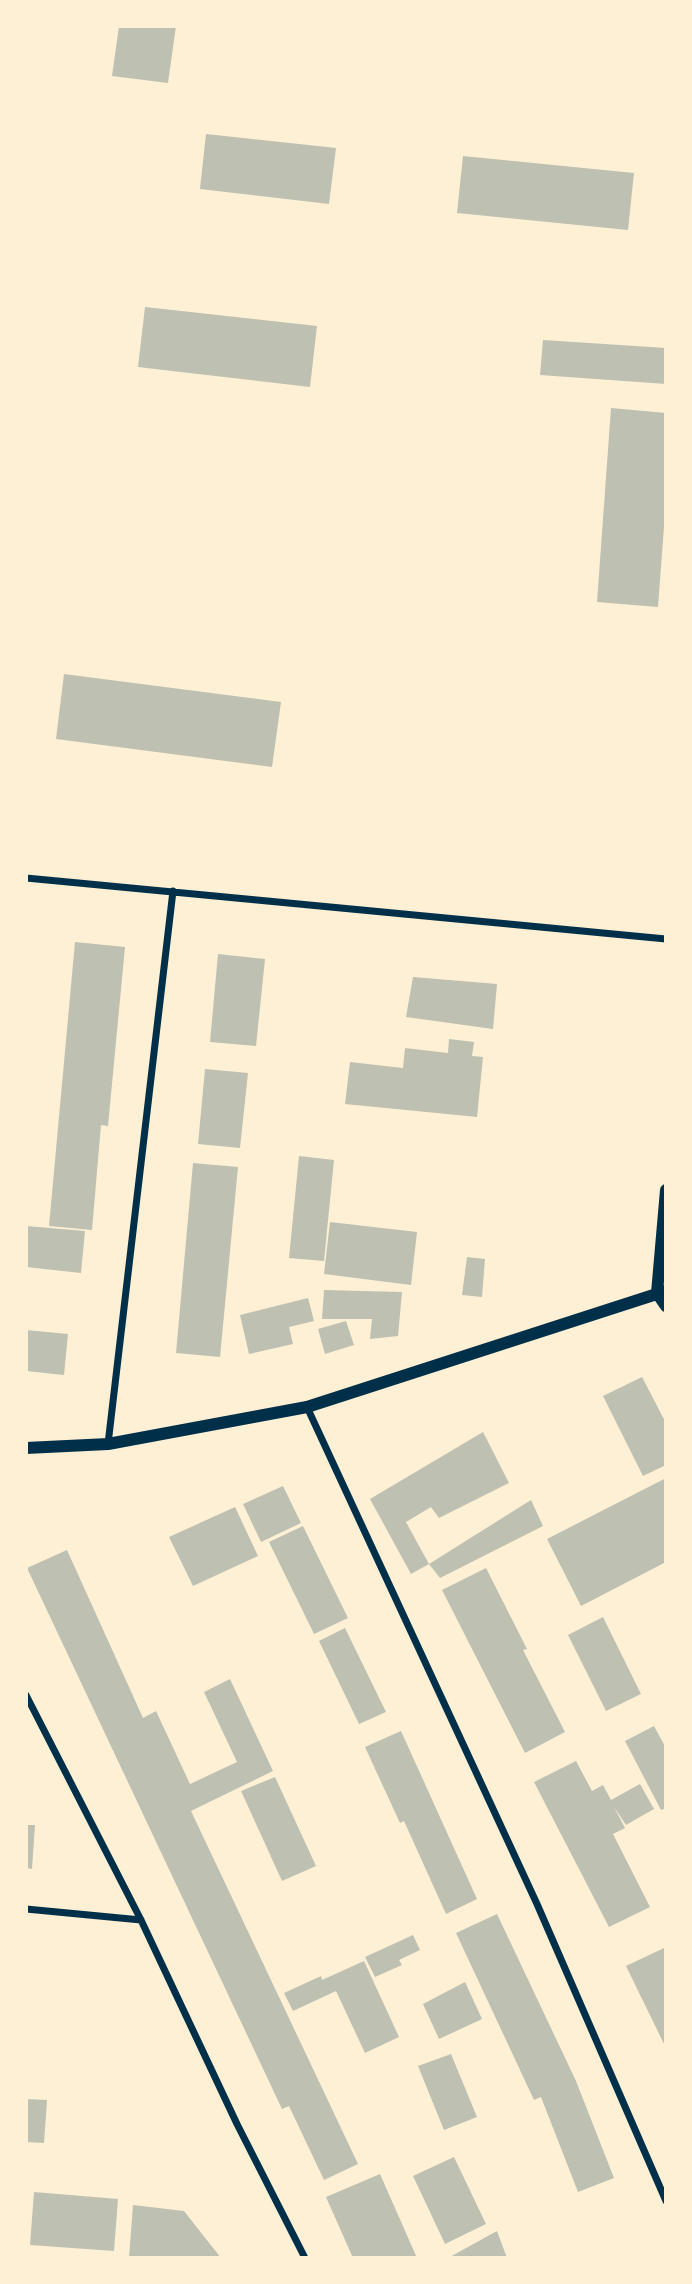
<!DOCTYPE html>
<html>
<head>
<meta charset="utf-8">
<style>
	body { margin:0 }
	#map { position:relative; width:692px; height:2284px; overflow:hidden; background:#fdf0d5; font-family:"PT Sans",sans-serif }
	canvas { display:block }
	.frame { position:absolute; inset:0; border:28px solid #fdf0d5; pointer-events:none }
</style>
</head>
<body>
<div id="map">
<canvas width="692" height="2284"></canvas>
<div class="frame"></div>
</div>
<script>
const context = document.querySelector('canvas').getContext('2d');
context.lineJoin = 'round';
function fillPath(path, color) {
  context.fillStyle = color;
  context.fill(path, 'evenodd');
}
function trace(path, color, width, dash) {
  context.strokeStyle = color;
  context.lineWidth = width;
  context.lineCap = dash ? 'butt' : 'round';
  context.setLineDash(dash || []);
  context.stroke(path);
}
fillPath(new Path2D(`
	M119,26h57l-8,57 -56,-7z
	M206,134l130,14 -7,56 -129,-15z
	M463,156l171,17 -6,57 -171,-17z
	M145,307l172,19 -7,61 -172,-20z
	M543,340l123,8v36l-126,-9z
	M611,408l55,5v87l-8,107 -61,-5z
	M64,674l217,28 -9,65 -216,-28z
	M75,942l50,5 -17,179 -7,-1 -9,105 -43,-4z
	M218,954l47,5 -9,87 -46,-4z
	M413,977l84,7 -4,45 -87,-12z
	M449,1039l25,3 -2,14 11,1 -6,60 -132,-13 5,-42 53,6 2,-20 43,5z
	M205,1069l43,4 -8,75 -42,-4z
	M299,1156l35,4 -10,101 -35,-3z
	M193,1163l45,4 -18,190 -44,-4z
	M330,1222l87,10 -6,53 -87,-11z
	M26,1226l59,5 -4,42 -55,-6z
	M467,1257l18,2 -3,38 -20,-2z
	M324,1290l78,2 -4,44 -28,3 2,-20h-50z
	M308,1298l6,23 -25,6 4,17 -44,10 -9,-39z
	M346,1321l8,24 -29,9 -7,-25z
	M26,1330l42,4 -4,41 -38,-4z
	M642,1377l24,46v42l-23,11 -40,-80z
	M483,1432l26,51 -70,35 -8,-11 -25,15 23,42 -18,10 -41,-75z
	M666,1478v84l-85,44 -34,-67z
	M283,1486l18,37 -40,19 -18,-38z
	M531,1500l12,26 -103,52 -11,-14z
	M235,1507l23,49 -65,30 -24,-49z
	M303,1526l45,92 -34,16 -45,-92z
	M67,1550l76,168 13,-7 34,73 47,-22 -33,-70 26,-13 43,92 -82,40 167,353 -34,16 -35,-74 -7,3 -255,-541z
	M486,1568l41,81 -4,1 42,82 -40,21 -83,-163z
	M603,1617l38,77 -35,17 -38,-76z
	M345,1628l41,84 -27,12 -40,-83z
	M654,1726l12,22v60l-5,2 -36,-69z
	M401,1731l76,168 -31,15 -42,-93 -4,2 -35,-76z
	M576,1761l16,30 11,-6 8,15 29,-16 14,25 -28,16 -12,-18 11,21 -12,6 37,73 -41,20 -75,-145z
	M275,1777l41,89 -34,15 -41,-90z
	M26,1825h9l-3,44 -6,-1z
	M497,1914l79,167 38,97 -36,14 -37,-95 -7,3 -78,-167z
	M413,1935l7,15 -21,10 3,5 -27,12 -10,-20z
	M664,1948l2,4v96l-40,-82z
	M364,1961l35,76 -34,16 -29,-62 -43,20 -9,-18 37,-17 1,4z
	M465,1982l17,37 -43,20 -16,-35z
	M451,2054l26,63 -33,13 -26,-64z
	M26,2099l21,1 -3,43 -18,-1z
	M454,2157l32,67 -41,20 -32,-68z
	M380,2174l37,84h-64l-27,-61z
	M34,2192l84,7 -4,52 -84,-6z
	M133,2205l51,6 37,47h-92z
	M497,2231l10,27h-59z`), '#bec0b2');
trace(new Path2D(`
	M26,878l640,61
	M307,1407l230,497 129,297
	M108,1444l65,-553
	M26,1695l115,225 96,204 68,134
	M26,1909l115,11`), '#003049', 7);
trace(new Path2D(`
	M666,1190l-9,103 9,13
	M26,1448l82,-4 199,-37 359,-116`), '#003049', 12);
</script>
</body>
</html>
